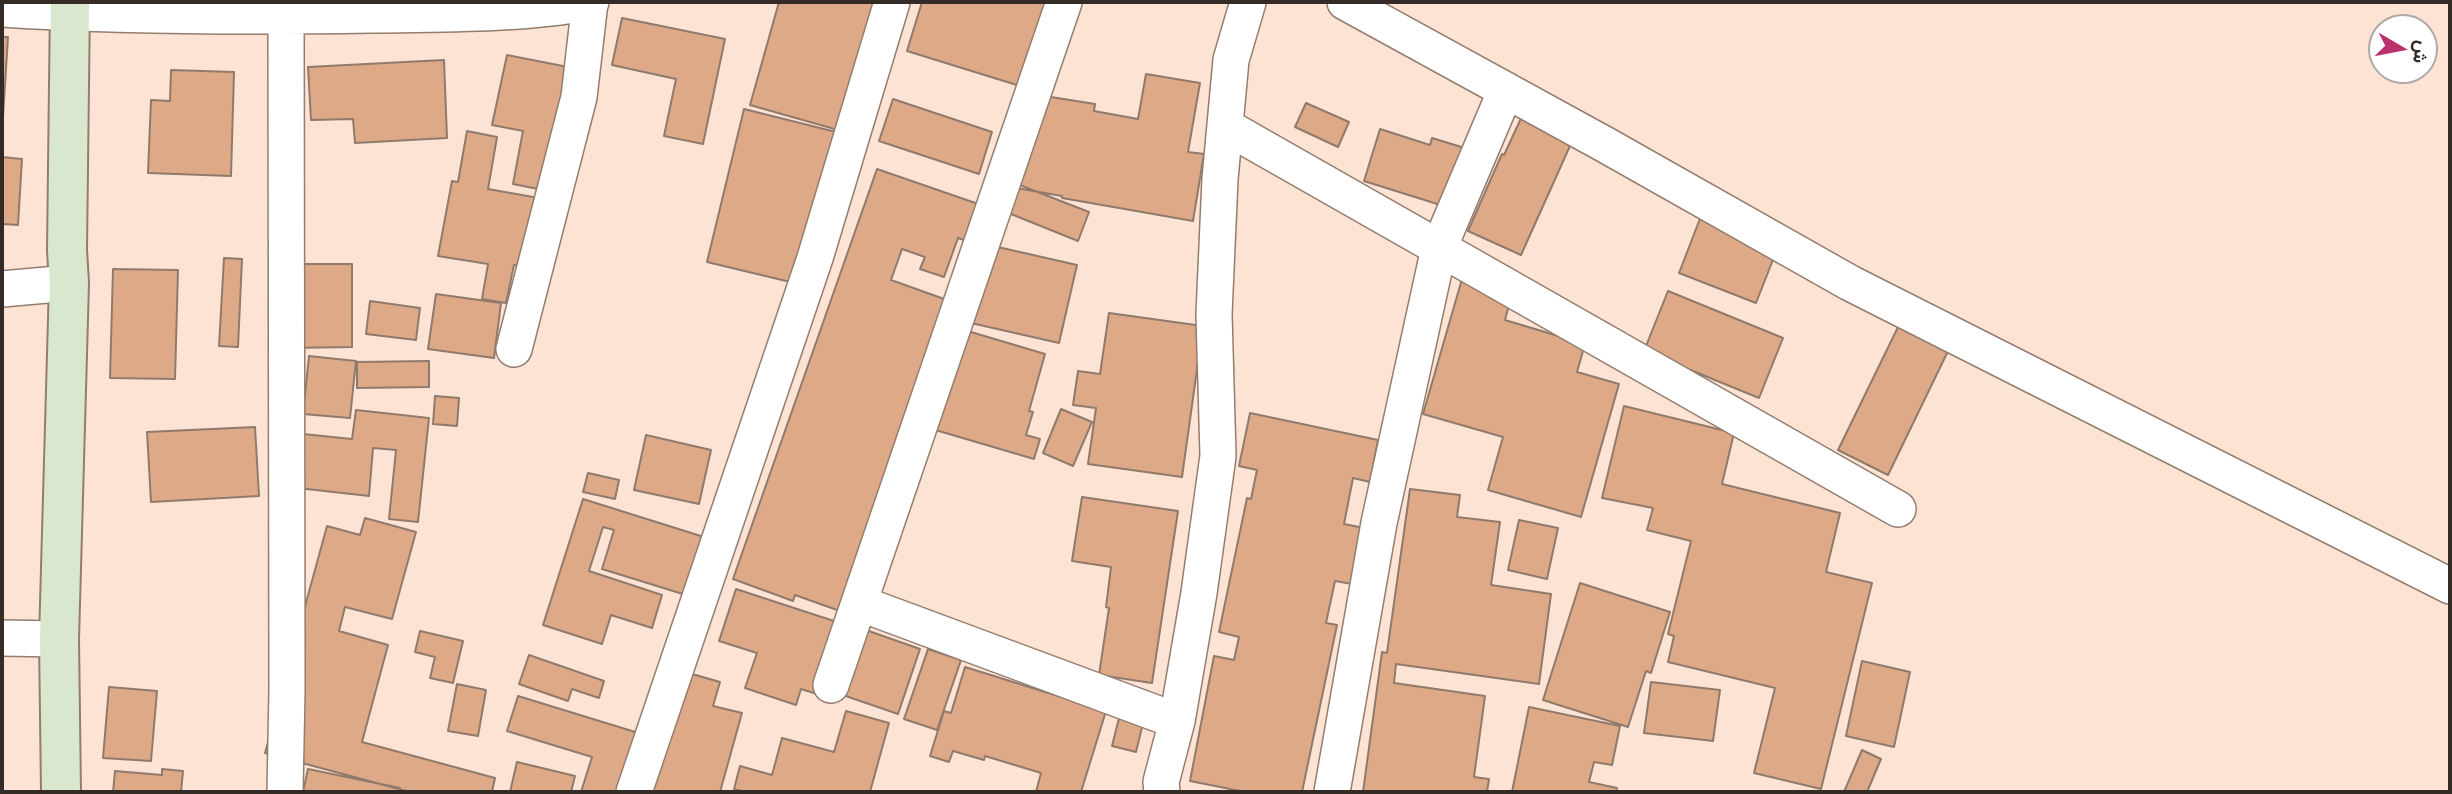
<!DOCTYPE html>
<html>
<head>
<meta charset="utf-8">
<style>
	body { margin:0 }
	#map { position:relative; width:2452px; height:794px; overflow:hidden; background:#fde3d4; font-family:"Titillium Web",Vazirmatn,sans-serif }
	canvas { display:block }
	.frame { position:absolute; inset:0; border:4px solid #352b26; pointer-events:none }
	.north { position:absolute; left:2368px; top:14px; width:70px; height:70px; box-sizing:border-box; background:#fff; border:2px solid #aeaaa8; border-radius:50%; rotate:100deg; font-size:19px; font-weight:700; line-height:28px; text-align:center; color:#352b26 }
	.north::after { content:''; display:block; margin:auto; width:24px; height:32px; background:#bb316d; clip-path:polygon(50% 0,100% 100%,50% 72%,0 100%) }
</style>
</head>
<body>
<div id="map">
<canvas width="2452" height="794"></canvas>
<div class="frame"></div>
<div class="north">ش</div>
</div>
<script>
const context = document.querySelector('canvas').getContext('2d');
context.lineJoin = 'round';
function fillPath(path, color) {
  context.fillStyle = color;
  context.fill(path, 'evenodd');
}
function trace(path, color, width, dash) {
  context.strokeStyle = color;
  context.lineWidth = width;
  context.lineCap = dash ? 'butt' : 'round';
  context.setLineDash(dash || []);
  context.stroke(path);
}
const building = new Path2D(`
	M779,2h103l-37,130 -95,-27z
	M922,2h124l-26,84 -113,-35z
	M622,18l103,21 -22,105 -39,-8 12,-57 -64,-14z
	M2,37h6l-6,96z
	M507,55l61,12 -25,123 -30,-6 10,-53 -31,-6z
	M444,60l3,78 -92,5 -2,-24 -42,1 -3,-53z
	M171,70l63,2 -3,104 -83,-3 3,-73 19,1z
	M1146,74l54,9 -12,69 16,2 -11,67 -131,-23v-2l-46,-8 16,-94 63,10 -1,7 44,8z
	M893,99l99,33 -13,42 -100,-33z
	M1306,103l43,19 -11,25 -43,-20z
	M744,109l100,25 -37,152 -100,-24z
	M1523,114l51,23 -53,118 -53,-24 34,-77 2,1z
	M1380,129l50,16 2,-7 36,11 -18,59 -86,-27z
	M467,131l30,6 -9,52 62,11 -12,69 -24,-4 -8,38 -24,-4 6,-35 -50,-8 14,-75 6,1z
	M2,157l20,2 -4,66 -16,-1z
	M877,169l110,38 -12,37 -17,-6 -14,39 -24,-8 5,-12 -23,-8 -11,31 56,20 -107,311 -45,-16 -2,6 -60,-22z
	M1017,184l72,28 -11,29 -72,-29z
	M1701,216l77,31 -22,56 -77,-30z
	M989,245l88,20 -18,78 -88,-20z
	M224,258l18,1 -4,88 -19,-1z
	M289,264h63v83l-63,1z
	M113,269l65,1 -3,109 -65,-1z
	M1462,279l50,15 -7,26 80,24 -8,28 42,12 -38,133 -93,-27 15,-53 -80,-23z
	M1668,291l115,47 -24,60 -115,-47z
	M436,294l65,9 -7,55 -66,-9z
	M370,301l50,7 -4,32 -50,-6z
	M1109,313l94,13 -21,151 -94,-13 8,-56 -23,-3 5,-34 22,3z
	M1900,323l50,24 -62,128 -50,-25z
	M961,329l84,25 -16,57 4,1 -7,23 14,4 -6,20 -102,-30z
	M309,356l47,5 -6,57 -47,-4z
	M429,361v26l-72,1v-26z
	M435,396l24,2 -2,28 -24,-2z
	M1624,406l110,27 -12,51 118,29 -14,59 46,11 -51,206 -67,-16 21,-85 -107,-26 6,-26 -6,-2 23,-93 -44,-11 6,-22 -51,-10z
	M1061,409l31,13 -19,44 -30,-13z
	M356,410l73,8 -11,104 -29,-3 7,-69 -23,-2 -4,48 -71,-8 5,-54 49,5z
	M1250,413l128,27 -8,42 -17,-4 -9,46 20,4 -12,56 -17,-3 -9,42 11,2 -35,167h-57l-55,-11 24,-125 20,4 5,-23 -20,-5 28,-134 4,1 6,-29 -18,-4z
	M255,427l4,69 -108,6 -4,-70z
	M646,435l65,15 -12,54 -65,-14z
	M588,473l31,7 -4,19 -32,-7z
	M1410,489l50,6 -3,22 43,5 -9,63 60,9 -12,90 -143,-20 -2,19 91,13 -11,81 15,2 -2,13h-124l19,-140 5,1z
	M1082,497l96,14 -26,172 -53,-8 10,-67 -3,-1 5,-40 -39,-6z
	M583,499l121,38 -18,58 -84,-26 12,-39 -11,-3 -14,44 73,24 -10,33 -41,-13 -9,29 -59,-19z
	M365,518l51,14 -24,87 -47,-12 -6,24 49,14 -26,97 133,36 -3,14h-82l-145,-39 62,-227 33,9z
	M1519,520l39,8 -11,51 -39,-9z
	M1580,583l90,29 -19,61 -5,-2 -18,56 -85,-27z
	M736,589l104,34 -23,71 -16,-5 -5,16 -51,-17 12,-35 -38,-12z
	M863,629l57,20 -22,65 -58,-20z
	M420,631l43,10 -10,42 -23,-5 5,-21 -20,-5z
	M928,649l33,11 -24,70 -33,-11z
	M529,655l75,26 -5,17 -27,-9 -4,12 -49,-17z
	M1862,661l48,11 -16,75 -48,-11z
	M965,667l141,44 -25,81h-45l5,-19 -56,-17 -1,4 -31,-9 -4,11 -19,-6 14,-45 7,2z
	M685,672l35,10 -7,24 29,7 -22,79h3h-71z
	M1651,682l69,8 -7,51 -69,-8z
	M457,684l29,6 -8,46 -30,-5z
	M109,687l48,4 -6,70 -48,-3z
	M518,696l127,39 -18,57h-46l11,-35 -85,-26z
	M1529,707l91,19 -8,39 -18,-3 -5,20 28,6 -1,4h-104z
	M846,711l43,12 -19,69h-124l-12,-3 6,-23 32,9 10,-37 52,14z
	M1120,714l24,5 -8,33 -24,-6z
	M1862,750l19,9 -14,33h-23z
	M517,762l58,14 -4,16h-61z
	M162,769l21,2 -2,21h-68l2,-21 47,4z
	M308,769l92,19v4h-97z`);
fillPath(building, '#dea987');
trace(building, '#907a6c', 2);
const minor = new Path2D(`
	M1345,2l259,142 246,139 600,303
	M2,9c123,8 248,8 371,6 71,-1 149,0 218,-13
	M1225,126l673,383
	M2,289l67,-6
	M514,349l65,-252 11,-95
	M859,603l318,118
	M2,638l57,1
	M831,685l233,-683
	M285,792l2,-102 -1,-688
	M634,792l181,-534 77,-256
	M1162,792l-1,-10 16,-61 22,-128 19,-137 -4,-142 6,-135 11,-119 17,-58
	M1332,792l47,-269 60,-275 67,-158`);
const secondary = new Path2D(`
	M61,792l-2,-153 10,-356 -2,-33 3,-248`);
trace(minor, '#937d6f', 38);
trace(secondary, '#937d6f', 42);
trace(minor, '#fff', 35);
trace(secondary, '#d9e7cf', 38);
</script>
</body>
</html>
